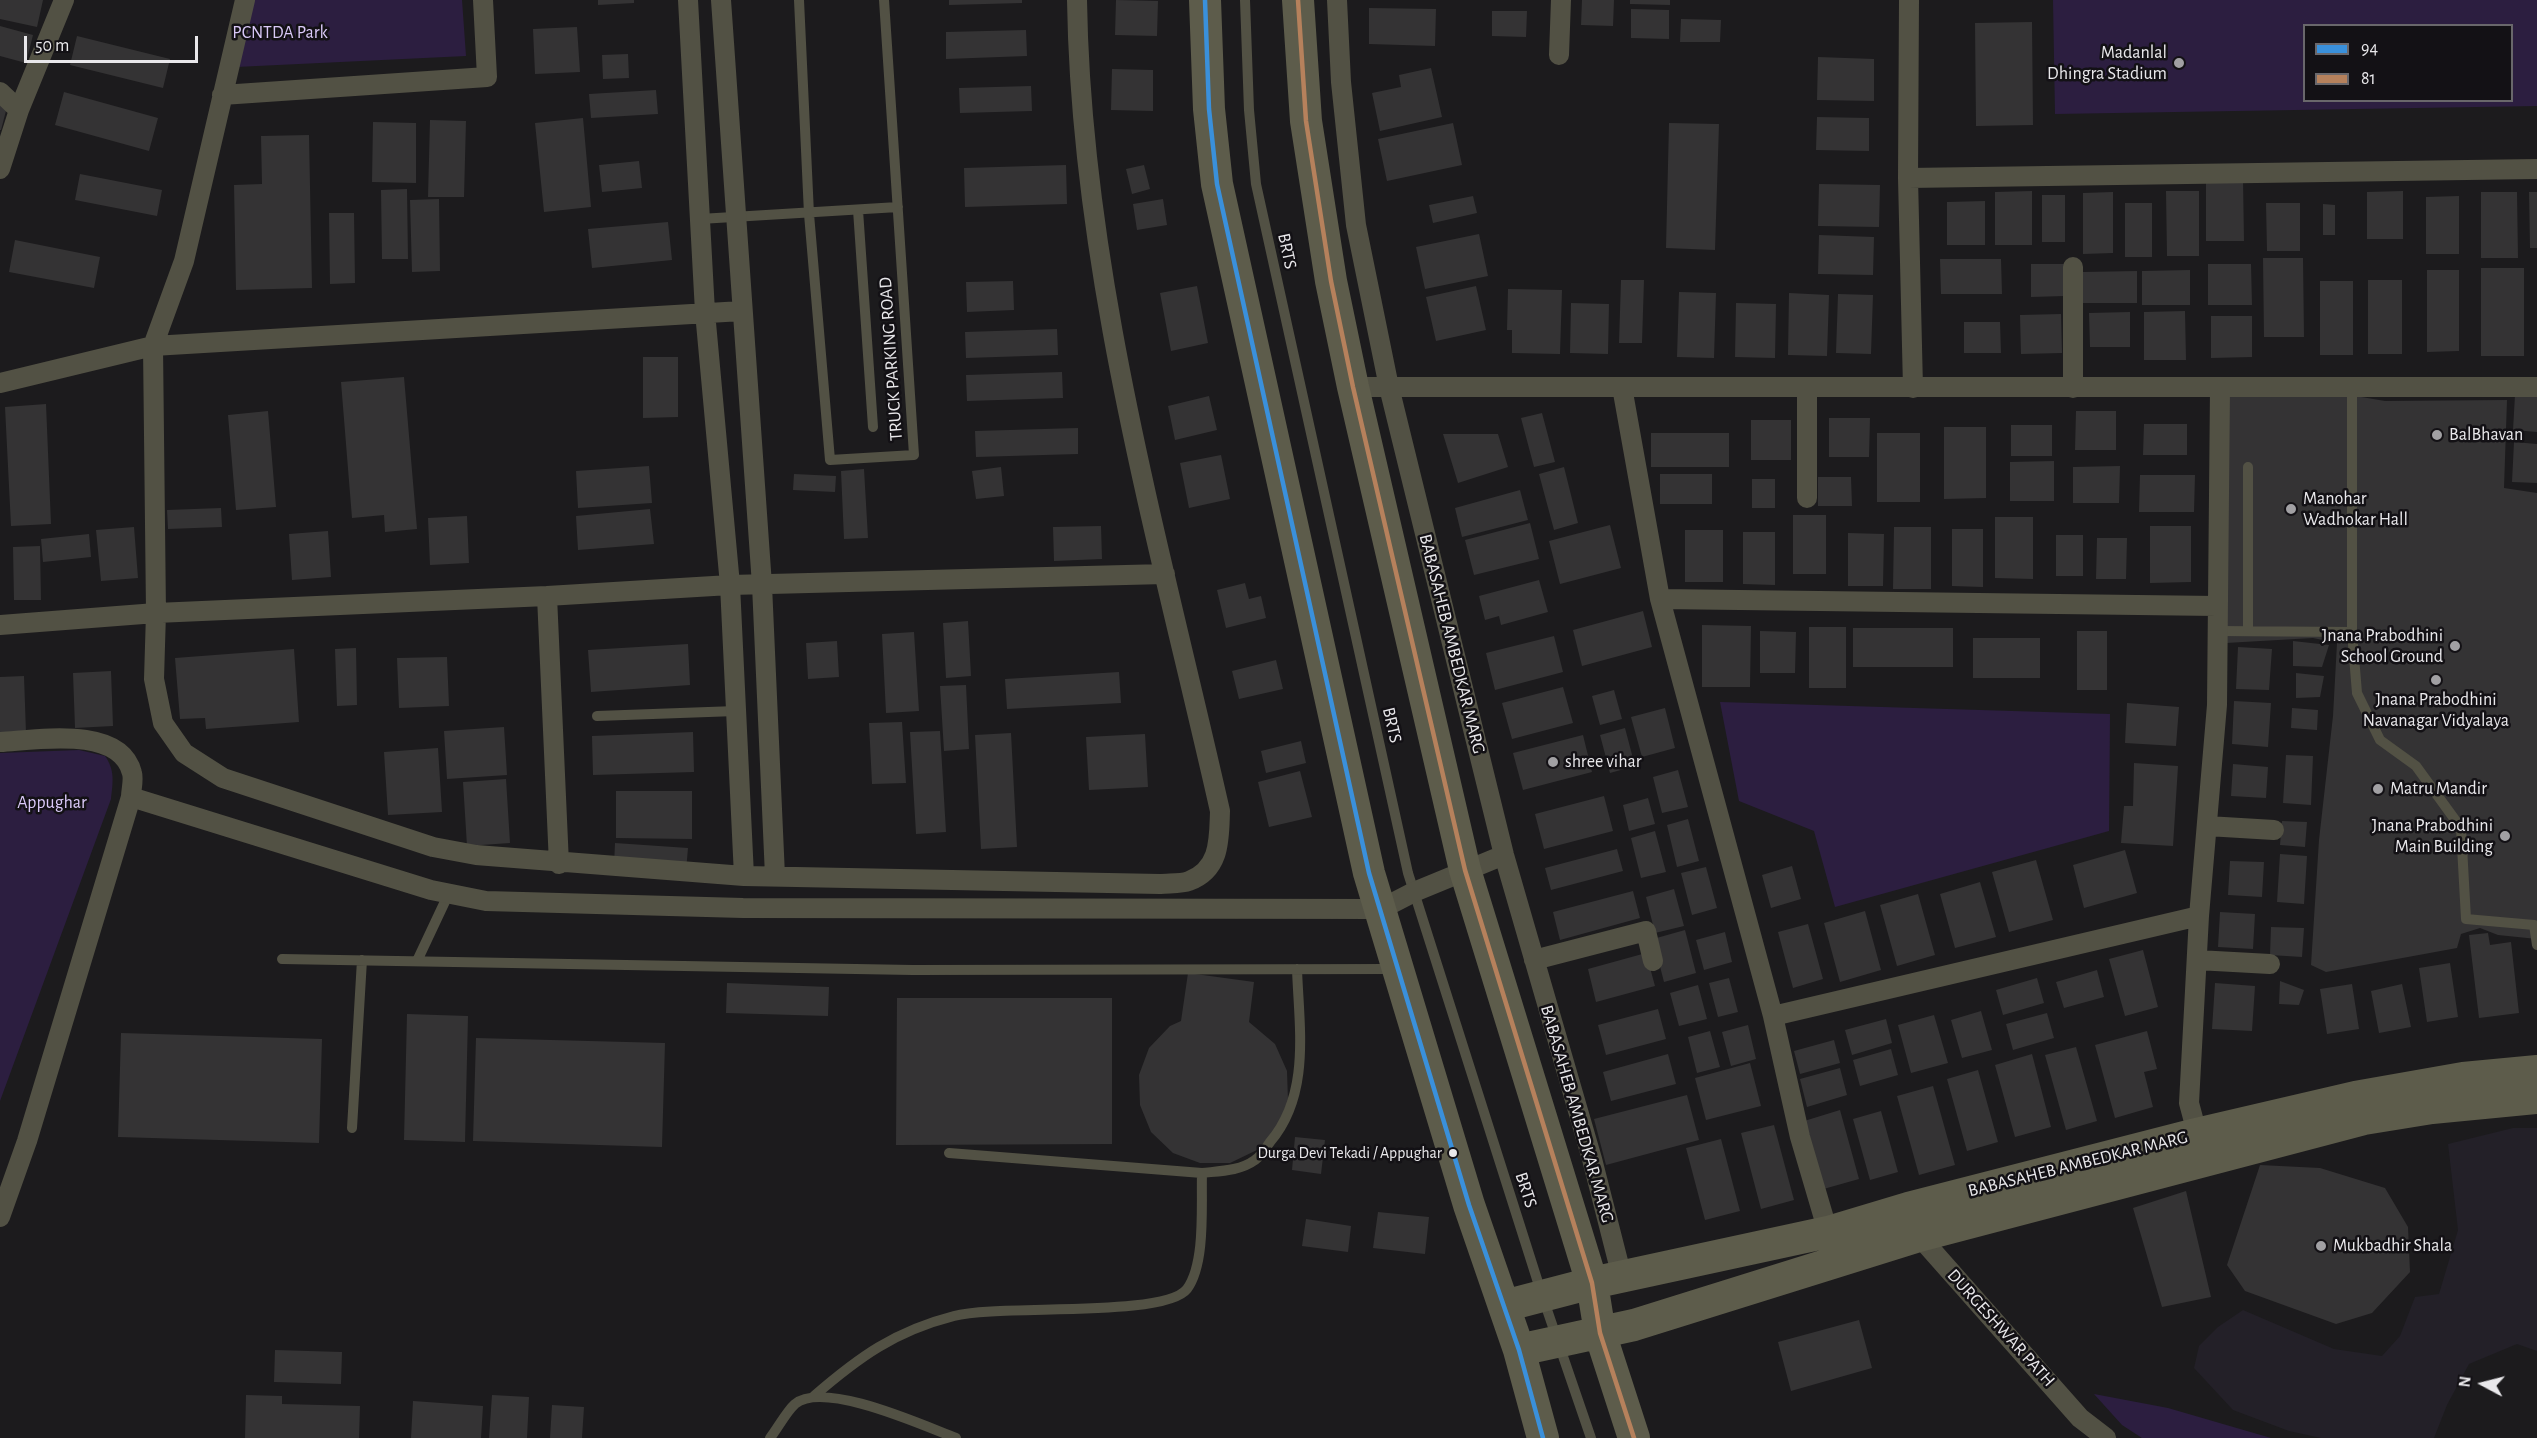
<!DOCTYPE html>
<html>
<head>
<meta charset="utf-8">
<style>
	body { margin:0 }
	#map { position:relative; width:2537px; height:1438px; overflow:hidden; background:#1c1b1d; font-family:"Alegreya Sans",sans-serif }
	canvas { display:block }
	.legend { position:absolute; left:2303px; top:24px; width:210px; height:78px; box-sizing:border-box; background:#131115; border:2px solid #69676b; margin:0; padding:8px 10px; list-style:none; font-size:18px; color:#e9e8eb }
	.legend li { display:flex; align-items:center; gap:12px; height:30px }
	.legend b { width:30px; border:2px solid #69676b }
	.north { position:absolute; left:2453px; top:1354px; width:60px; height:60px; -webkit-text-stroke:4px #131115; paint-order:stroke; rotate:277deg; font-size:16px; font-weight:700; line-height:24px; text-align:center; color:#e9e8eb }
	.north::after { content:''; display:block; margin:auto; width:21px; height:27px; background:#e9e8eb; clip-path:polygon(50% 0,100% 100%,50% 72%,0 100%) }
	.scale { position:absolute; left:24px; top:36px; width:174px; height:27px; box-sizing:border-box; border:3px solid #e9e8eb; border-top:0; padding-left:8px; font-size:18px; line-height:21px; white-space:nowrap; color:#e9e8eb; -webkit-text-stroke:4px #131115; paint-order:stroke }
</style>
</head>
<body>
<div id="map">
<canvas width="2537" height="1438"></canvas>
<ul class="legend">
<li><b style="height:8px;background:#3a90db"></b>94</li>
<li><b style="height:8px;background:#b6815c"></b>81</li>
</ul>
<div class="north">N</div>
<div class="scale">50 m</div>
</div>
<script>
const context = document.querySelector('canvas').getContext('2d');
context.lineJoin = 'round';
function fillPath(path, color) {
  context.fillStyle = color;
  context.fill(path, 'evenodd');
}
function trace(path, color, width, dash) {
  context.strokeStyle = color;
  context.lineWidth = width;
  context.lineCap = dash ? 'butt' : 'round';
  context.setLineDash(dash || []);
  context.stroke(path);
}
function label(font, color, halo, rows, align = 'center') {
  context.font = font + ' "Alegreya Sans",sans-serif';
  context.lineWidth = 5;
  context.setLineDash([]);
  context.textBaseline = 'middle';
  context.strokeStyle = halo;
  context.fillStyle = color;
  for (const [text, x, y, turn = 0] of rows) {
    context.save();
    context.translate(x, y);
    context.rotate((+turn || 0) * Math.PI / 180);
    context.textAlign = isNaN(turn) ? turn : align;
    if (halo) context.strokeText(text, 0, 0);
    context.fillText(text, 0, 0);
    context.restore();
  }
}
fillPath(new Path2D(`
	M2513,1128h24v223l-20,-7 -48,20 -22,41 -13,33h-113l-32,-7 -56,-21 -39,-42 5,-22 19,-19 25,-17 91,39 48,7 18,-20 15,-39 24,-3 19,-64 -10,-86z`), '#232028');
fillPath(new Path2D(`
	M254,0h208l4,56 -230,11z
	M2053,0h484v106l-482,8zM2304,26h208v74h-208z
	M1720,702l390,12 -1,117 -274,76 -21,-76 -75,-30z
	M79,750l26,6c10,14 8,26 6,43l-111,302v-348z
	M2094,1394l74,14 103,30h-129l-20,-13z`), '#2c1e40');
fillPath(new Path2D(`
	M0,0h43l-6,27 -37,-8z
	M598,0h36v3l-36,2z
	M949,0h73v3l-73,2z
	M1116,0l42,1 -1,35 -42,-1z
	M1582,0h32l-1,26 -32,-1z
	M1630,0h40v5l-40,-1z
	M1369,8l67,1 -1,37 -66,-2z
	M1631,9l38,1v29l-38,-1z
	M1492,11h35l-1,26 -34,-1z
	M1681,19l40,1 -1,22h-40z
	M2032,22l1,103 -57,1 -1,-103z
	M0,26l33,9 -7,28 -26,-7z
	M577,27l3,45 -45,2 -2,-45z
	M1026,30l1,26 -81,3v-27z
	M77,36l93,23 -7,29 -93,-23z
	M628,54l1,24 -26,1 -1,-24z
	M1818,57l56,2v42l-57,-1z
	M1431,68l11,49 -62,14 -8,-38 29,-6 -2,-12z
	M1112,69l41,1v41l-42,-1z
	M1031,86l1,25 -72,2 -1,-25z
	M656,90l2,24 -67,4 -2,-24z
	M64,92l94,26 -9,33 -94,-26z
	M0,101l8,2 -7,27h-1z
	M1817,117l52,1v33l-53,-1z
	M583,118l8,89 -47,5 -9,-89z
	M430,120l36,1 -2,76h-36z
	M373,122l43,1v60l-44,-1z
	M1453,123l9,42 -75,16 -9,-42z
	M1669,123l50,1 -4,126 -49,-2z
	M309,135l3,153 -76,2 -2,-105 28,-1 -1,-48z
	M639,161l3,27 -40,4 -3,-27z
	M1066,165l1,39 -102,3 -1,-39z
	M1144,165l6,24 -18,5 -6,-25z
	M80,174l82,16 -5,26 -82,-16z
	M2206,179h37l1,62h-38z
	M1819,184l61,1 -1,42 -61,-1z
	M407,189l1,70h-26l-1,-69z
	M2032,191v54h-37v-53z
	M2166,191h33v65h-32z
	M2403,191v48h-36v-47z
	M2113,192v61l-30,1v-61z
	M2481,192h36l1,66h-37z
	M2529,192h8v56h-7z
	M2042,195h23v47h-23z
	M1473,196l4,17 -44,10 -4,-18z
	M2459,196v58h-33v-57z
	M439,199l1,72 -28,1 -2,-72z
	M1163,199l4,26 -30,5 -4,-26z
	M1985,201v44h-38v-43z
	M2125,203h27v54h-27z
	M2266,203h34v48h-33z
	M2323,204l12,1v30h-12z
	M329,213h25l1,70 -25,1z
	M668,222l4,38 -80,8 -4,-39z
	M1479,234l9,42 -63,13 -9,-42z
	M1819,235l55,2 -1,38 -55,-1z
	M15,240l85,17 -6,31 -85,-16z
	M2263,258h40l1,79h-40z
	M1940,259h61l1,35h-61z
	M2031,264h34v32l-34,1z
	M2208,264h43l1,41h-44z
	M2481,268h43v88h-43z
	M2190,270v35h-48v-34z
	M2427,270h32v81l-32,1z
	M2137,271v32h-54v-31z
	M1621,280h23l-2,63h-23z
	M2368,280h34v74h-34z
	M1013,281l1,29 -47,2 -1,-30z
	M2320,281h33v74h-33z
	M1197,286l11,57 -37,8 -11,-58z
	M1476,286l10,44 -50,11 -10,-44z
	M1508,289l54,1 -2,64 -48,-1v-23h-5z
	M1679,292l37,1 -2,65 -37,-1z
	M1789,293l40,2 -2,61 -39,-1z
	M1838,294l35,1 -2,59 -35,-1z
	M1571,303l38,1 -1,50 -38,-1z
	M1736,303l40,1 -1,54 -40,-1z
	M2185,311l1,49h-42v-48z
	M2130,312v35h-40l-1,-34z
	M2061,314l1,39 -41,1 -1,-39z
	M2211,316h41v41l-41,1z
	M1964,322h36l1,31h-37z
	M1057,329l1,26 -92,3 -1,-26z
	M643,357h35v60l-35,1z
	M1062,372l1,26 -96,3 -1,-26z
	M404,377l13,152 -32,3 -1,-17 -32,3 -11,-136z
	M2332,392l53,9 122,-1 -3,88 33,5v446l-39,-4 -18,-7 -19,6 -4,14 -131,24 -15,-7 8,-125 14,-124 4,-73 -24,-5 -87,5 2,-250z
	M2515,395l22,1v36l-24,-2z
	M1209,396l8,34 -42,10 -7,-34z
	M46,404l5,120 -40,2 -6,-119z
	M268,411l8,96 -40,3 -8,-95z
	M2076,411h40v39h-41z
	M1542,413l13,49 -21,5 -13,-49z
	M1829,418h41l-1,39h-40z
	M1751,420h40v40h-40z
	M2144,424h43v31h-44z
	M2011,425h41v31h-41z
	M1944,427h42v71l-42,1z
	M1078,428v26l-102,3 -1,-26z
	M1651,433h78v34h-78z
	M1877,433h43v69h-43z
	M1443,434h55l10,33 -50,16z
	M2514,442l23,2v39l-25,-1z
	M1221,455l9,44 -41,9 -9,-45z
	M2054,461v40h-44v-39z
	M649,466l3,37 -74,5 -2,-37z
	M2120,466l-1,37h-46v-36z
	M1001,467l3,29 -28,3 -4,-28z
	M1564,467l14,56 -24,7 -15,-56z
	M864,469l4,69 -24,1 -3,-68z
	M794,474l42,2 -1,16 -42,-2z
	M1660,474h52v30h-52z
	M2140,475h55l-1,37h-55z
	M1818,477h33l1,29h-34z
	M1752,479h23v29h-23z
	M1520,490l8,30 -66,17 -7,-29z
	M221,508l1,19 -54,2 -1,-19z
	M650,509l4,35 -76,6 -2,-34z
	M1793,515h33v59h-33z
	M467,516l2,47 -39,2 -2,-47z
	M1995,517h38v62l-38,-1z
	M1530,523l9,36 -65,16 -9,-35z
	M1610,525l11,43 -61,16 -11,-43z
	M1101,526l1,33 -48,2 -1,-34z
	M2150,526h41v56l-41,1z
	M134,527l4,51 -37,3 -5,-51z
	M1894,527h37v62h-38z
	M1952,529h31v58l-31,-1z
	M1685,530h38v52h-38z
	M328,531l3,46 -39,3 -3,-46z
	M1743,532h32v53l-32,-1z
	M1848,533l36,1 -1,52h-35z
	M89,534l2,23 -48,5 -2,-23z
	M2056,535h27v41h-27z
	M2097,538h30l-1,41h-30z
	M40,546l1,54h-27l-1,-53z
	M1539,580l9,32 -47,13 -2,-9 -14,4 -6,-24z
	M1245,583l4,16 12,-3 5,22 -40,10 -9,-38z
	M1643,611l9,36 -70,19 -9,-36z
	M968,621l3,55 -25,2 -3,-55z
	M1702,625l49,1 -1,61h-48z
	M1809,627h37v61h-37z
	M1853,628h100v39h-100z
	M1760,631l36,1 -1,41h-35z
	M2077,631h30v59h-30z
	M914,632l5,79 -33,2 -4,-79z
	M1554,636l9,36 -68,18 -9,-37z
	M1973,638h67v40h-67z
	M837,641l2,36 -31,2 -2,-36z
	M2293,641l36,4 -7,22 -29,-1z
	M688,644l2,41 -99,7 -3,-42z
	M2238,647l34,2 -3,41 -33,-1z
	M356,648l1,57 -20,1 -2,-57z
	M294,649l5,73 -93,7 -1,-11 -25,1 -5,-61z
	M447,657l2,49 -50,2 -2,-50z
	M1276,660l7,29 -44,10 -7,-28z
	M111,671l2,55 -38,2 -2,-55z
	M1119,672l2,31 -114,6 -2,-30z
	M2296,673l28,3 -4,21 -24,1z
	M24,676l2,57 -26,1v-57z
	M966,685l3,64 -25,2 -4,-65z
	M1563,687l10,36 -61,16 -10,-36z
	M1614,690l8,29 -22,6 -8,-29z
	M2234,701l37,2 -3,44 -36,-3z
	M2127,703l52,4 -3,39 -51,-3z
	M1665,708l10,40 -33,9 -11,-40z
	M2292,708l26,2 -1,20 -26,-2z
	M902,722l4,61 -34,1 -3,-61z
	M504,727l3,48 -60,4 -3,-48z
	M1625,728l10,38 -25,7 -10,-38z
	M940,731l6,101 -30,2 -6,-102z
	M693,732l1,40 -101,3 -1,-39z
	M1011,733l6,114 -36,2 -6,-114z
	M1145,734l3,53 -59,3 -3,-53z
	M1583,735l9,37 -69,18 -10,-37z
	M1301,741l5,22 -40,10 -5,-22z
	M438,748l4,64 -54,3 -4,-63z
	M2286,755l27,1 -2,49 -28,-2z
	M2134,763l44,3 -5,80 -52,-3 3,-37h9z
	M2233,764l35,3 -2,31 -35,-2z
	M1678,770l10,37 -26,6 -9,-36z
	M1300,771l12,46 -43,10 -11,-45z
	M506,779l4,64 -43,3 -4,-64z
	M616,791h76v48l-76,-1z
	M1604,796l9,35 -69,18 -9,-35z
	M1648,798l7,26 -26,7 -6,-26z
	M1688,819l11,42 -22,6 -10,-42z
	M2282,821l25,1 -2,25 -25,-2z
	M1655,831l11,41 -25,6 -10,-40z
	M615,843l73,5 -2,23 -72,-6z
	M1617,849l6,22 -72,19 -6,-22z
	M2125,850l12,43 -53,15 -11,-43z
	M2280,854l27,2 -3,48 -27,-2z
	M2036,860l17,60 -44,12 -17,-60z
	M2230,861l34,1 -2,35 -34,-2z
	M1792,866l9,33 -30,9 -9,-33z
	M1706,867l11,41 -25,7 -11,-42z
	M1980,882l16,55 -41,11 -15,-54z
	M1674,889l10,37 -29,7 -9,-36z
	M1633,891l7,27 -80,22 -7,-28z
	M1918,894l17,61 -38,11 -17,-61z
	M1865,911l16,59 -41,12 -16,-59z
	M2220,912l35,2 -2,35 -35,-2z
	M1808,924l15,55 -30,9 -15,-56z
	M2271,927l33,1 -2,29 -32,-2z
	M1685,930l11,43 -32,9 -11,-43z
	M1725,932l7,30 -28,8 -8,-30z
	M2488,933l2,12 21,-3 8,71 -40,5 -10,-83z
	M2143,950l15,57 -33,9 -16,-57z
	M1646,953l9,33 -59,16 -8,-33z
	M2450,963l8,54 -31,5 -8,-54z
	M2097,970l7,27 -40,11 -8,-26z
	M1188,973l66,9 -5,40 26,22 12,27 1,30 -11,28 -20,21 -27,13h-30l-27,-10 -22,-21 -11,-27 -1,-30 10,-27 21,-22 11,-5z
	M1729,978l9,34 -20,5 -9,-34z
	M2037,978l7,25 -41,12 -7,-25z
	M2280,981l24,9 -5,15 -20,-1z
	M727,983l102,4 -1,29 -102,-3z
	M2215,983l40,3 -3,45 -40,-2z
	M2352,984l7,45 -32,5 -7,-45z
	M2402,984l9,43 -32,6 -8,-42z
	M1698,985l9,34 -28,7 -9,-33z
	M897,998h215v146l-216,1z
	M1658,1009l8,30 -60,16 -8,-30z
	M1981,1011l11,39 -30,8 -11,-38z
	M2047,1013l7,25 -41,12 -7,-26z
	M407,1014l61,2 -3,126 -61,-2z
	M1934,1015l14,48 -37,10 -13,-48z
	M1886,1019l6,24 -40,12 -7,-25z
	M1748,1025l8,34 -25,7 -9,-34z
	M1710,1031l10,36 -23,6 -9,-36z
	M2147,1031l10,38 -13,3 9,35 -38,11 -20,-73z
	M121,1033l201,6 -3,104 -201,-6z
	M476,1038l189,5 -3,104 -189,-6z
	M1834,1040l6,23 -40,11 -6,-23z
	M2076,1047l21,74 -31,9 -21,-75z
	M1891,1049l7,26 -38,11 -7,-26z
	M1668,1054l8,30 -65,17 -8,-29z
	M2032,1054l19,73 -36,10 -20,-72z
	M1750,1063l11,43 -55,14 -11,-42z
	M1840,1068l7,27 -40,12 -7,-28z
	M1978,1070l20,72 -31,9 -20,-72z
	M1933,1086l22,79 -36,10 -22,-79z
	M1687,1095l12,45 -93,25 -12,-46z
	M1840,1110l19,69 -39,11 -19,-68z
	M1881,1111l17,61 -28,8 -17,-61z
	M1774,1125l20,75 -33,9 -20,-76z
	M1295,1137l30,3 -4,34 -29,-4z
	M1721,1139l19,72 -35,9 -19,-72z
	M2260,1165l60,3 65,20 23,39 2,45 -38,41 -36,11 -91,-33 -18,-26z
	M2186,1191l25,106 -49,10 -29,-99z
	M1378,1212l51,5 -4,37 -52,-6z
	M1306,1219l45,7 -3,26 -46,-6z
	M1859,1320l13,48 -81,23 -13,-49z
	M275,1350l67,2 -1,32 -67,-2z
	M246,1395l36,1v8l78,2 -1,32h-114z
	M492,1395l37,2 -2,41h-38z
	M413,1401l70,5 -2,32h-70z
	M552,1405l32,2 -2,31h-32z`), '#343334');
trace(new Path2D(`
	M799,0l10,214 21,246 84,-5 -30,-455
	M1245,0l4,110 7,74 152,689 134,422 49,143
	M858,210l15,217
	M700,219l198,-12
	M2248,467v164
	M2217,631l135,1v-244
	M2352,632l5,61 23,47 36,26 45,62 5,91 68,6 3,20
	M597,716l139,-5
	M282,959l631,11 480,-1
	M417,961l32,-68
	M352,1128l10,-168
	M949,1153l253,20c18,-2 38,-2 53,-13 6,-4 11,-12 15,-18 41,-48 29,-115 27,-173
	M814,1396c45,-39 81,-65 140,-80 44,-12 211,2 233,-27 19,-26 14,-85 15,-116
	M770,1438c8,-10 16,-26 25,-34 29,-24 129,22 161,34`), '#525144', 10);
trace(new Path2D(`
	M245,0l-61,261 -31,85 3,267 -2,66 9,44 21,30 39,25 210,69 43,8 268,21 416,8c9,-1 21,0 29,-3 32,-12 30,-43 31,-70 -60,-266 -139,-538 -143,-811
	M688,0l17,312 25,273 14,291
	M721,0l41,585 13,291
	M1337,0l4,82 15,143 33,162 115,468 88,304 30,118
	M1909,0l-1,178 5,210
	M1559,55l2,-55
	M0,92l19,18
	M222,95l265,-18 -4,-77
	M0,169l19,-59 45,-110
	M1908,178l629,-9
	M2073,267v121
	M0,383l153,-37 589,-35
	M1353,387h1184
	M1622,387l38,212 113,417 27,121 28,95
	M1807,387v111
	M547,596l12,268
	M1660,599l557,7
	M0,625l156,-12 391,-17 183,-11 435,-11
	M0,742c36,-2 120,-17 132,31 2,7 -1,17 -1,24l-104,344 -27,76
	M131,797l300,93 55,11 257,7 638,1 33,-17 90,-37
	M2207,826l67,4
	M1534,960l112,-29 7,30
	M2197,960l73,4
	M1773,1016l426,-100
	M2200,1144l-11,-41 10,-187 18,-211 3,-316
	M1916,1227l3,9 161,182 26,20`), '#525144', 20);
trace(new Path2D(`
	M1205,0l4,109 8,75 152,689 100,332 50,145 24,88
	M1298,0l8,121 25,160 22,106 112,483 127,413 8,50 34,105
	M1504,1306l88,-23 236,-51 80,-24 288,-74 159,-37 108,-19 74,-7
	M1519,1350l115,-25 285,-89 445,-117 68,-11 105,-10`), '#5d5c4b', 32);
trace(new Path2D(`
	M1205,0l4,109 8,75 152,689 100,332 50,145 24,88`), '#3a90db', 4.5);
trace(new Path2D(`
	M1298,0l8,121 25,160 22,106 112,483 127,413 8,50 34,105`), '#b6815c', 4.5);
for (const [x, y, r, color] of [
	[2179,63,6,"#a1a0a3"],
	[2437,435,6,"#a1a0a3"],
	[2291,509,6,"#a1a0a3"],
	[2455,646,6,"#a1a0a3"],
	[2436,680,6,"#a1a0a3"],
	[1553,762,6,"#a1a0a3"],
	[2378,789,6,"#a1a0a3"],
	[2505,836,6,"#a1a0a3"],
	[1453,1153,5,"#e9e8eb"],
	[2321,1246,6,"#a1a0a3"]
]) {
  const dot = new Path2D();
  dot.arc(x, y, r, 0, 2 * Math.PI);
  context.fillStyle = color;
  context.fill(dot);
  trace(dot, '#131115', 2);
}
label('16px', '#e9e8eb', '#131115', [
	["Durga Devi Tekadi / Appughar",1442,1153]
], 'right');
label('18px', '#dac9f8', '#131115', [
	["PCNTDA Park",280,33],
	["Appughar",52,803]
]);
label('18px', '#e9e8eb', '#131115', [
	["Madanlal",2167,53,"right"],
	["Dhingra Stadium",2167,74,"right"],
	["BalBhavan",2449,435],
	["Manohar",2303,499],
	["Wadhokar Hall",2303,520],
	["Jnana Prabodhini",2443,636,"right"],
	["School Ground",2443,657,"right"],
	["Jnana Prabodhini",2436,700,"center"],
	["Navanagar Vidyalaya",2436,721,"center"],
	["shree vihar",1565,762],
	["Matru Mandir",2390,789],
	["Jnana Prabodhini",2493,826,"right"],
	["Main Building",2493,847,"right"],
	["Mukbadhir Shala",2333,1246]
], 'left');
label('18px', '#e9e8eb', '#131115', [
	["BRTS",1287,251,78],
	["TRUCK PARKING ROAD",891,359,-94],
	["BABASAHEB AMBEDKAR MARG",1452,644,76],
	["BRTS",1392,725,77],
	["BABASAHEB AMBEDKAR MARG",1577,1114,74],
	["BABASAHEB AMBEDKAR MARG",2078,1164,-14],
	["BRTS",1526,1190,72],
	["DURGESHWAR PATH",2001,1328,48]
]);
</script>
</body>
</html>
